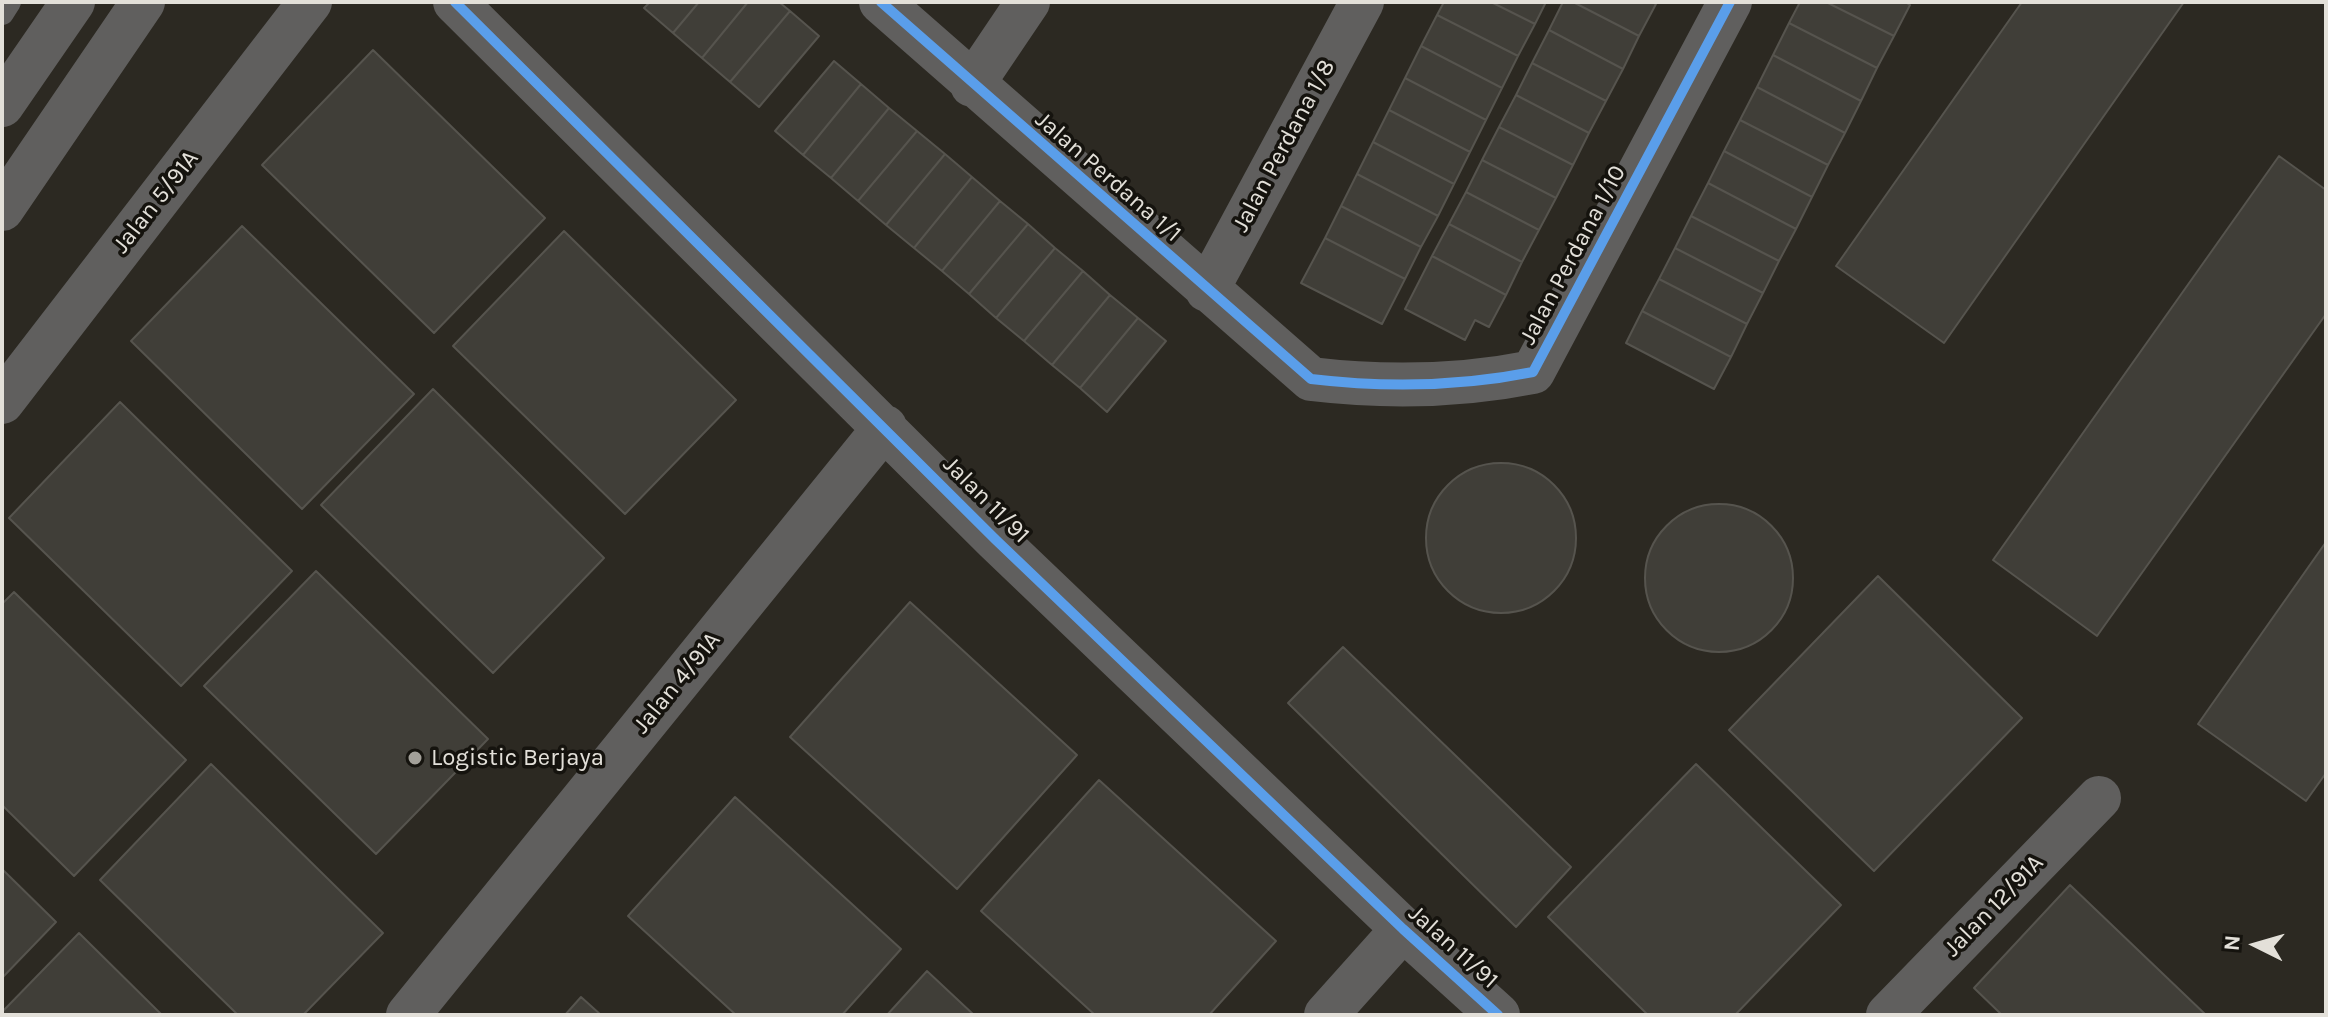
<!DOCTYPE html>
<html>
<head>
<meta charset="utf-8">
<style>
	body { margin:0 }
	#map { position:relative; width:2328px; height:1017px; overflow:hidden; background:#2c2922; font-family:Karla,sans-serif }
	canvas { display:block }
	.frame { position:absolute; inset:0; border:4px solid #e3e0d9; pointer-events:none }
	.north { position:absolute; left:2216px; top:905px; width:80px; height:80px; -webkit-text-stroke:6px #15130e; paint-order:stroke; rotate:275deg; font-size:22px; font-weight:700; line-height:32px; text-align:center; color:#e3e0d9 }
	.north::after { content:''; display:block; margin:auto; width:28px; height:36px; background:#e3e0d9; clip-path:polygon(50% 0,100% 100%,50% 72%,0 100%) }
</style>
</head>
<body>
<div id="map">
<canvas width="2328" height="1017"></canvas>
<div class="frame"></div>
<div class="north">N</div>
</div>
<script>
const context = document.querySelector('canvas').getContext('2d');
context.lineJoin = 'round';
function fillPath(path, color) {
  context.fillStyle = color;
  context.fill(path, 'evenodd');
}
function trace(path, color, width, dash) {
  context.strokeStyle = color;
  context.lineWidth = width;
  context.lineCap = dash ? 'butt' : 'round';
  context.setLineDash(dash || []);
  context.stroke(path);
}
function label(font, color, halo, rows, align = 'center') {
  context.font = font + ' Karla,sans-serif';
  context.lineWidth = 7;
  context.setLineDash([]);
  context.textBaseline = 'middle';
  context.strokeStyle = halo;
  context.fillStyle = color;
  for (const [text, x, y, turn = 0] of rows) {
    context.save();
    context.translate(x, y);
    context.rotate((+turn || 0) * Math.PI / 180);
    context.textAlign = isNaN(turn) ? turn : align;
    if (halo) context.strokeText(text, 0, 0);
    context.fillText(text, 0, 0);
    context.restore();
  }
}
const building = new Path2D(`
	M650,2h49l-26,31 -29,-25z
	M699,2h49l-46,56 -29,-25z
	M748,2h31l11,9 -60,71 -28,-24z
	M1444,2h47l44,22 -17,32 -81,-41z
	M1491,2h55l-11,22z
	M1563,2h10l66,34 -16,33 -74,-39z
	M1573,2h79l4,2 -17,32z
	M1800,2h26l68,34 -17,32 -88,-45z
	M1826,2h79l5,3 -16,31z
	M2022,2h162l-240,341 -108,-77z
	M790,11l29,25 -60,71 -29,-25z
	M1437,15l81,41 -16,32 -81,-42z
	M1789,23l88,45 -16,33 -88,-46z
	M1549,30l74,39 -17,32 -74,-38z
	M1421,46l81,42 -16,32 -81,-42z
	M373,50l172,168 -111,115 -172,-168z
	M1773,55l88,46 -16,32 -88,-46z
	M834,61l27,23 -58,71 -28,-24z
	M1532,63l74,38 -17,32 -73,-38z
	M1405,78l81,42 -16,32 -81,-42z
	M861,84l28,24 -58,70 -28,-23z
	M1757,87l88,46 -17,32 -88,-45z
	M1516,95l73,38 -16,32 -74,-38z
	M889,108l28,23 -59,70 -27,-23z
	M1389,110l81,42 -16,32 -81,-42z
	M1740,120l88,45 -16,32 -88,-46z
	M1499,127l74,38 -17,33 -74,-38z
	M917,131l28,23 -59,71 -28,-24z
	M1373,142l81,42 -16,32 -81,-42z
	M1724,151l88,46 -16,32 -88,-46z
	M945,154l27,23 -58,71 -28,-23z
	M2279,156l47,34v124l-229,322 -104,-76z
	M1482,160l74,38 -17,32 -73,-38z
	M1357,174l81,42 -17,31 -80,-41z
	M972,177l28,24 -58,70 -28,-23z
	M1708,183l88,46 -17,32 -88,-45z
	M1466,192l73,38 -17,32 -73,-38z
	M1000,201l28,23 -59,70 -27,-23z
	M1341,206l80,41 -16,32 -80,-41z
	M1691,216l88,45 -16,32 -88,-45z
	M1028,224l27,24 -59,70 -27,-24z
	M1449,224l73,38 -16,33 -74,-39z
	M242,226l172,168 -112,115 -171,-168z
	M564,231l172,169 -111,114 -172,-168z
	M1325,238l80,41 -23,45 -81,-41z
	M1055,248l28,23 -59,70 -28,-23z
	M1675,248l88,45 -16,31 -88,-45z
	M1432,256l74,39 -17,32 -14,-7 -10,20 -60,-31z
	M1083,271l27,24 -58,70 -28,-24z
	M1659,279l88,45 -16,33 -89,-46z
	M1110,295l28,23 -58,70 -28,-23z
	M1642,311l89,46 -17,32 -88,-46z
	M1138,318l28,23 -59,71 -27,-24z
	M433,389l171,169 -111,115 -172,-168z
	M120,402l172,169 -111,115 -172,-168z
	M1426 538a75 75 0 1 1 150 0a75 75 0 1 1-150 0Z
	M1645 578a74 74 0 1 1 148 0a74 74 0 1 1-148 0Z
	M2326,542v231l-20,28 -108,-77z
	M316,571l172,168 -112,115 -172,-168z
	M1878,576l144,142 -148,153 -145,-141z
	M14,592l172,168 -112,116 -72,-71v-201z
	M910,602l167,153 -120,134 -167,-152z
	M1343,647l228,220 -55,60 -228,-224z
	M211,764l172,169 -80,82h-65l-138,-135z
	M1696,764l145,141 -106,110h-87l-100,-98z
	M1099,780l177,161 -67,74h-114l-114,-104z
	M735,797l166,152 -59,66h-106l-108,-99z
	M2,869l54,53 -54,56z
	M2070,885l136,130h-204l-28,-27z
	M79,933l83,82h-160v-3z
	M927,971l47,44h-87z
	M581,997l20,18h-36z`);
fillPath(building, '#403e38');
trace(building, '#56544e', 2);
trace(new Path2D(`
	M2,13l7,-11`), '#605f5e', 24);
trace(new Path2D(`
	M455,2l541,538 407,389 95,86
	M881,2l430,377c76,9 147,8 222,-7l197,-370
	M972,85l56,-83
	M1207,290l155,-288
	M2,402l308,-400
	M408,1015l477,-588
	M1326,1015l77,-86
	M1888,1015l211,-217`), '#605f5e', 44);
trace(new Path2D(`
	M2,105l71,-103
	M2,209l141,-207`), '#605f5e', 44);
trace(new Path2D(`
	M455,2l541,538 407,389 95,86
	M881,2l430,377c76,9 147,8 222,-7l197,-370`), '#5a9eea', 10);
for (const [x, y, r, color] of [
	[415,758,8,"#a3a099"]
]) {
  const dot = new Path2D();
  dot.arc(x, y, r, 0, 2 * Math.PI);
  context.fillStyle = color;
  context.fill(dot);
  trace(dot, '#15130e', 3);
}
label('24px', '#e3e0d9', '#15130e', [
	["Jalan Perdana 1/8",1284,146,-62],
	["Jalan Perdana 1/1",1108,177,41],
	["Jalan 5/91A",156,202,-52],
	["Jalan Perdana 1/10",1573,255,-62],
	["Jalan 11/91",986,500,45],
	["Jalan 4/91A",677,683,-51],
	["Jalan 12/91A",1994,906,-46],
	["Jalan 11/91",1453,947,42]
]);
label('24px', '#e3e0d9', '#15130e', [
	["Logistic Berjaya",431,758]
], 'left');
</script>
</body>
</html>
